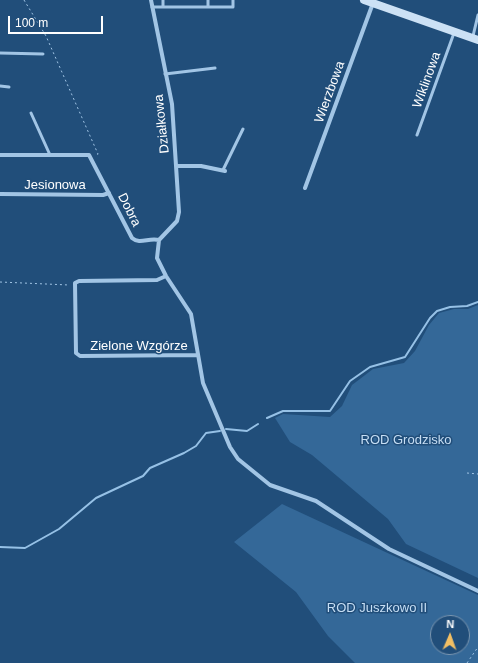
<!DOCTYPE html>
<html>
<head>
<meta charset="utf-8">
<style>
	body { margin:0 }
	#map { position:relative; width:478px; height:663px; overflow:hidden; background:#214e7a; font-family:Helvetica,sans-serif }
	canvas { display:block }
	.north { position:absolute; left:430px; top:615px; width:40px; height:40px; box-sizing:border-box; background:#214e7a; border:1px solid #7a95af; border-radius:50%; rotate:2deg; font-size:11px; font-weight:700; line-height:16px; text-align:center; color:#fff }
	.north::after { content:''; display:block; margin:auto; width:14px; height:18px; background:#f2bf64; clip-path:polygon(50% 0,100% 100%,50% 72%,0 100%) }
	.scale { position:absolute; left:8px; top:16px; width:95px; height:18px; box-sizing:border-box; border:2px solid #fff; border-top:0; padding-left:5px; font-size:12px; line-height:14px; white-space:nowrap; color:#fff; -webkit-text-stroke:3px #214e7a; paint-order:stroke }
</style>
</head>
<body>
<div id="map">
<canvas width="478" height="663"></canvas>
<div class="north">N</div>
<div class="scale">100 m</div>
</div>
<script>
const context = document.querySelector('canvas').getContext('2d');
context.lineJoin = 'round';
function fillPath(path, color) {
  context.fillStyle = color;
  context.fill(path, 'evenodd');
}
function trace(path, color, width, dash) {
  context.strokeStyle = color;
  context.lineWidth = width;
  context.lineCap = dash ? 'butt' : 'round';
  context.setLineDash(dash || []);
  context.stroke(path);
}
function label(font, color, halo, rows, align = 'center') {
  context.font = font + ' Helvetica,sans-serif';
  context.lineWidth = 3;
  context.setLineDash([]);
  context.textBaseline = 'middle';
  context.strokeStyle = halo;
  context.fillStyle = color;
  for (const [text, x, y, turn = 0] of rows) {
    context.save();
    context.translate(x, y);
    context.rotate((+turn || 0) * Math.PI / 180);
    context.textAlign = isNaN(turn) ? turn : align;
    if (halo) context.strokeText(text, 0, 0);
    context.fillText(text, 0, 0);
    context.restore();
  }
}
fillPath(new Path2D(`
	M478,305v273l-72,-34 -18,-25 -76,-64 -22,-13 -15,-24 8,-4 47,3 12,-11 10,-21 21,-16 31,-6 11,-12 14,-26 10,-12 15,-4h14z
	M282,504l196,91v68h-123l-27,-27 -32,-44 -62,-50zM438,623h24v24h-24z`), '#346898');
trace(new Path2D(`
	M267,418l16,-7h47l20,-30 20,-14 35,-10 25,-39 7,-7 13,-4 17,-1 11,-4
	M226,429l21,2 11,-7
	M0,547l25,1 34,-19 37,-31 47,-22 7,-8 34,-15 12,-7 10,-13 14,-2`), '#96c1e6', 2);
trace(new Path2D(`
	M24,0l22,36 52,118 -2,3
	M0,282l69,3
	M467,473l11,1
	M467,663l11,-16`), '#a2c5e5', 1, [2, 3]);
trace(new Path2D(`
	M163,0v7
	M152,7h81v-7
	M208,7v-7
	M473,36l5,-21
	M0,53l43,1
	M165,74l50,-6
	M0,86l9,1
	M31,113l19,42
	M417,135l37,-102
	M223,170l20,-41`), '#a2c5e5', 3);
trace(new Path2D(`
	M151,0l21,104 7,108 -2,9 -18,19 -2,18 9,18 25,38 12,69 27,64 8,12 32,26 46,16 73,48 89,42
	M0,155h89l43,83c8,7 17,-1 27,2
	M176,166h25l24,5
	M305,188l68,-185
	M0,194l103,1 6,-2
	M166,276l-9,4 -78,1 -4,2 1,70 4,3 118,-1`), '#a2c5e5', 4);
trace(new Path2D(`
	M364,0l114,40`), '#cce1f5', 8);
label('13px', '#fff', '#214e7a', [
	["Wiklinowa",427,80,-70],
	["Wierzbowa",330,92,-70],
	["Działkowa",162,124,-96],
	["Jesionowa",55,185],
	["Dobra",129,210,63],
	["Zielone Wzgórze",139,346]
]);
label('13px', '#c6def4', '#214e7a', [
	["ROD Grodzisko",406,440],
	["ROD Juszkowo II",377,608]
]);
</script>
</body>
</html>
